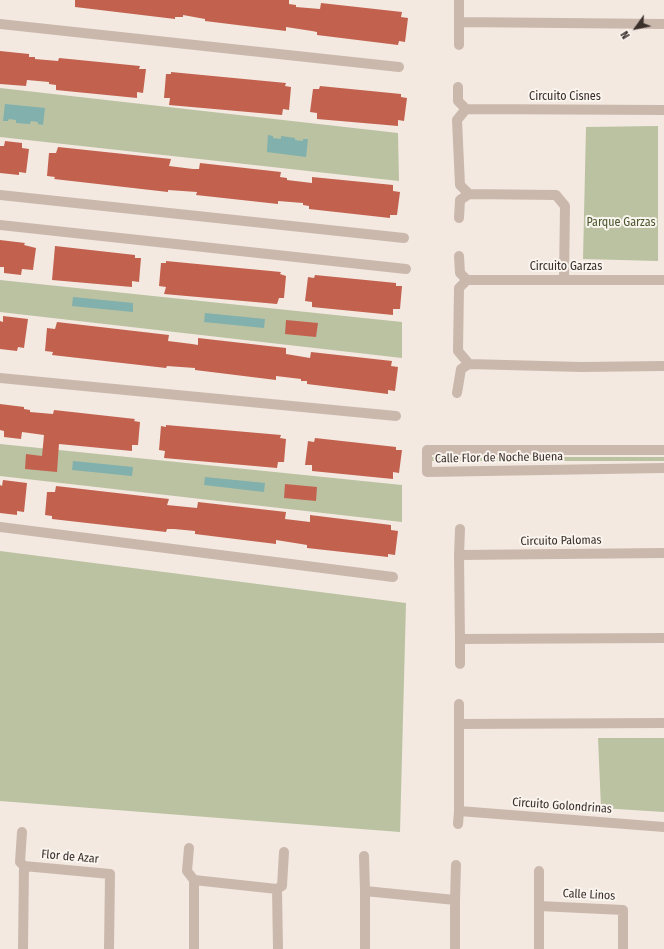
<!DOCTYPE html>
<html>
<head>
<meta charset="utf-8">
<style>
	body { margin:0 }
	#map { position:relative; width:664px; height:949px; overflow:hidden; background:#f3e9e1; font-family:"Fira Sans Condensed",sans-serif }
	canvas { display:block }
	.north { position:absolute; left:616px; top:8px; width:40px; height:40px; -webkit-text-stroke:3px #faf4ee; paint-order:stroke; rotate:237deg; font-size:11px; font-weight:700; line-height:16px; text-align:center; color:#3a2f2b }
	.north::after { content:''; display:block; margin:auto; width:14px; height:18px; background:#3a2f2b; clip-path:polygon(50% 0,100% 100%,50% 72%,0 100%) }
</style>
</head>
<body>
<div id="map">
<canvas width="664" height="949"></canvas>
<div class="north">N</div>
</div>
<script>
const context = document.querySelector('canvas').getContext('2d');
context.lineJoin = 'round';
function fillPath(path, color) {
  context.fillStyle = color;
  context.fill(path, 'evenodd');
}
function trace(path, color, width, dash) {
  context.strokeStyle = color;
  context.lineWidth = width;
  context.lineCap = dash ? 'butt' : 'round';
  context.setLineDash(dash || []);
  context.stroke(path);
}
function label(font, color, halo, rows, align = 'center') {
  context.font = font + ' "Fira Sans Condensed",sans-serif';
  context.lineWidth = 4;
  context.setLineDash([]);
  context.textBaseline = 'middle';
  context.strokeStyle = halo;
  context.fillStyle = color;
  for (const [text, x, y, turn = 0] of rows) {
    context.save();
    context.translate(x, y);
    context.rotate((+turn || 0) * Math.PI / 180);
    context.textAlign = isNaN(turn) ? turn : align;
    if (halo) context.strokeText(text, 0, 0);
    context.fillText(text, 0, 0);
    context.restore();
  }
}
fillPath(new Path2D(`
	M0,88l398,45 1,48 -399,-44z
	M658,126v135l-75,-2 3,-132z
	M0,280l402,42v36l-402,-46z
	M0,444l402,41v37l-402,-46z
	M430,457h234v4h-235z
	M0,551l406,52 -6,229 -400,-31z
	M664,738v74l-63,-4 -3,-70z`), '#bac2a1');
fillPath(new Path2D(`
	M5,104l40,4 -2,17 -5,-1v-2l-7,-1 -1,3 -14,-1v-3l-7,-1 -1,2h-5z
	M268,135l5,1v2l8,1v-3l14,2v2l8,1v-2h5l-2,18 -39,-5z
	M73,297l60,6v9l-61,-6z
	M205,313l60,6 -1,9 -60,-6z
	M73,461l60,6 -1,9 -60,-6z
	M205,477l60,6 -1,9 -60,-7z`), '#81b0ad');
fillPath(new Path2D(`
	M75,0h214v4l7,1v2l24,2 1,-6 81,9 -1,5 7,1 -3,24 -6,-1 -1,4 -81,-10v-3l-5,-1 -26,-4v4l-81,-10v-2l-22,-4v2h-8v2l-100,-12z
	M0,51l29,3v3h6v2l23,2 1,-3 81,8 -1,3h7l-3,24 -6,-1v6l-81,-8v-5l-7,-1v-2l-22,-2 -1,6 -26,-2z
	M171,72l115,11 -1,3 6,1 -2,23 -6,-1 -1,6 -113,-10 1,-7h-6l2,-24h5z
	M320,86l81,8v3l6,1 -3,23 -6,-1v6l-81,-7v-6l-7,-1 3,-23h6z
	M5,141l17,2v5l7,1 -3,24 -7,-1v3l-19,-2v-27h4z
	M58,147l113,12 -2,7 24,3h6l1,-6 81,9 -1,5 7,1v2l25,3v-6l81,8v6l7,1 -3,23h-7v3l-81,-9v-3l-6,-1v-2l-25,-2v3l-82,-9 1,-3 -29,-2v2l-114,-13 1,-2 -8,-1 2,-23h7z
	M0,240l25,3 -1,2 12,3 -3,22 -11,-1 -1,6 -17,-2v-6h-4z
	M55,246l80,9v3h6l-2,24 -7,-1v6l-80,-7z
	M166,261l115,11 -1,2 6,2 -2,22h-5l-2,6 -113,-10 2,-7 -7,-1 2,-23h5z
	M315,275l81,8v3h6l-2,23h-7v6l-81,-8v-5l-7,-1 3,-24 6,1z
	M3,316l25,3 -4,29 -6,-1 -1,4 -17,-2v-28l3,1z
	M286,320l32,3 -2,14 -31,-3z
	M57,322l112,13 -1,6 24,3 6,1v-7l88,10v6l24,4 1,-6 81,9 -1,5 7,1 -3,24 -7,-1v4l-81,-10v-3h-6v-2l-25,-3v4l-81,-10v-2l-28,-2 -1,2 -114,-13 1,-3 -8,-1 2,-23 8,1z
	M0,404l24,3v2l6,1v2l23,2 1,-4 81,9 -1,2 6,1 -2,23h-6v6l-73,-7 -2,28 -32,-3 1,-15 16,2 2,-21 -22,-3 -1,7 -17,-2v-6l-4,-1z
	M166,425l115,10 -1,3 6,1 -2,23h-6l-1,6 -113,-10 1,-7 -6,-1 2,-24 5,1z
	M315,438l81,9v3h6l-3,23 -6,-1v7l-81,-8v-6h-7l3,-24 6,1z
	M3,480l24,3 -3,29 -7,-1v4l-17,-2v-28l2,1z
	M285,484l32,3 -1,14 -32,-3z
	M56,486l113,13 -2,6 30,3 1,-6 88,10 -1,7 25,3v-7l81,10v5l7,1 -3,24 -7,-1v3l-81,-9v-3l-6,-1 -25,-4v4l-81,-10v-3l-21,-2h-7l-1,3 -114,-13v-3l-7,-1 2,-23h8z`), '#c3614f');
trace(new Path2D(`
	M459,0v22l205,2
	M0,24l399,43
	M459,45v-23
	M458,87v14l8,8
	M0,195l404,43
	M459,218l1,-18 9,-6
	M0,225l406,44
	M459,256l1,17 7,7
	M564,279l1,-73 -9,-11 -87,-1 -9,-9 -3,-65 9,-11 198,1
	M664,280h-197l-8,8 -1,63 11,13 112,3 83,-1
	M0,378l396,38
	M457,393l4,-24 8,-5
	M664,450h-237v22l237,-4
	M0,527l393,50
	M664,553l-205,2 1,84 204,-1
	M459,555l1,-26
	M460,664v-25
	M459,704v20
	M664,723l-205,1v87l205,16
	M458,824l1,-13
	M22,832l-2,30 4,4
	M189,848l-2,23 7,9
	M364,856l1,35
	M277,889l5,-3 2,-34
	M455,900l1,-35
	M539,906v-35
	M23,949l1,-83 86,8 -1,75
	M194,949v-69l83,9 1,60
	M365,949v-58l90,9v49
	M539,949v-43l84,4v39`), '#cbb8ad', 10);
label('12px', '#3a2f2b', '#faf4ee', [
	["Circuito Cisnes",565,97],
	["Circuito Garzas",566,267],
	["Calle Flor de Noche Buena",499,458,-1],
	["Circuito Palomas",561,541,-1],
	["Circuito Golondrinas",562,806,4],
	["Flor de Azar",70,857,5],
	["Calle Linos",589,895,3]
]);
label('12px', '#4c582f', '#faf4ee', [
	["Parque Garzas",621,223]
]);
</script>
</body>
</html>
